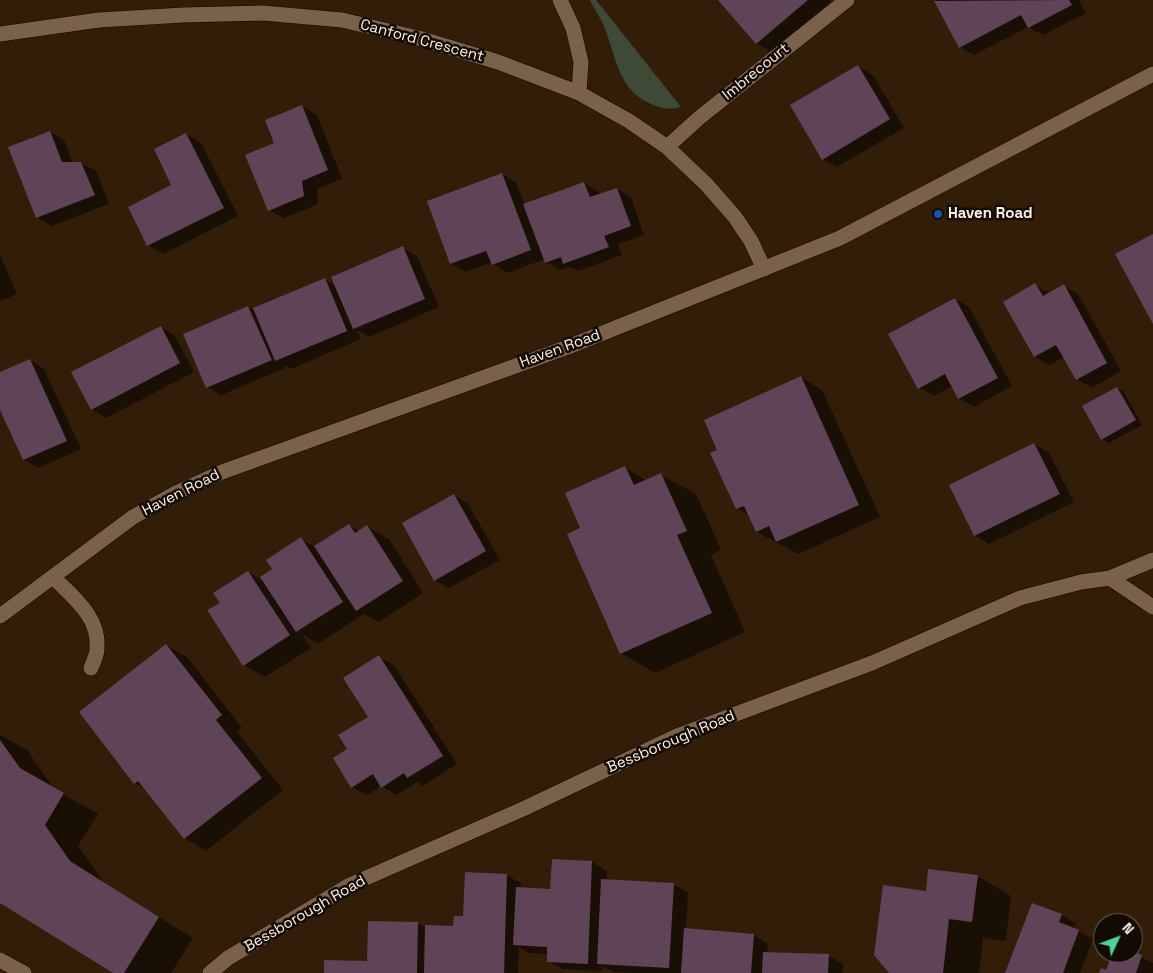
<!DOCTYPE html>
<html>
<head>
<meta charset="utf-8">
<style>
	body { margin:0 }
	#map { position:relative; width:1153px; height:973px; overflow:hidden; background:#321d08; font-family:"Space Grotesk",sans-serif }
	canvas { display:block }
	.north { position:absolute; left:1093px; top:913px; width:50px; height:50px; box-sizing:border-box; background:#130a03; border:1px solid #71675f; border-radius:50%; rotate:47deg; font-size:14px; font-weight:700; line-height:20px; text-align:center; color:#fef2e8 }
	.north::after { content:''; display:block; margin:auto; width:18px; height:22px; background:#51d397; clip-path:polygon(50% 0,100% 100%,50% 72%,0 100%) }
</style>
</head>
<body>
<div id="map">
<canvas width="1153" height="973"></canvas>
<div class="north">N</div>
</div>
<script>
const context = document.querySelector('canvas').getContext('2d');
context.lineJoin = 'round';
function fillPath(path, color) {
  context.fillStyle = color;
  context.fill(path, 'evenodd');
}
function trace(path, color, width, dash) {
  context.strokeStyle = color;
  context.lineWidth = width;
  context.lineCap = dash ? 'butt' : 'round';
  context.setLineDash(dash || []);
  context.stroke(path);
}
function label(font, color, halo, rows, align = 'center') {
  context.font = font + ' "Space Grotesk",sans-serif';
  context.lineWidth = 5;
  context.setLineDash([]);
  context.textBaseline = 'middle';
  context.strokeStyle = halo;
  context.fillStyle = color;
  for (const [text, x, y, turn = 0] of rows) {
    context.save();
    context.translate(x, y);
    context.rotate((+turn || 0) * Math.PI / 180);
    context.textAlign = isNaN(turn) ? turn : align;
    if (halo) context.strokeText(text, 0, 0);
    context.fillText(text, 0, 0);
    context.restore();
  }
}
fillPath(new Path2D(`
	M590,0h6l85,107c-12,3 -19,2 -30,-3 -34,-14 -35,-50 -48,-80 -4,-8 -9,-16 -13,-24z`), '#3e4a36');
fillPath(new Path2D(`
	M720,0h110l1,1 -60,51 -14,-9z
	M938,0h141l7,13 -43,22 -15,-8 -54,28 -14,-8 -24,-46z
	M858,66l15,9 31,53 -67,39 -14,-8z
	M302,106l15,9 25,64 -25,10 1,15 -34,14 -15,-8 6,-66z
	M50,132l14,8 9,23h8l15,8 13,33 -58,22 -14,-9z
	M186,134l15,9 37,73 -75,38 -15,-9 -19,-38 44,-22z
	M502,174l14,9 9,22 59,-22 15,9 1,3 17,-6 14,8 13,38 -26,9 4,11 -44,16 -8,-4 -10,3 -14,-8 -1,-3 -37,14 -15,-9 -1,-2 -26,10 -15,-8 -23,-62z
	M403,248l14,8 22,51 -70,30 -12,-7 4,9 -70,30 -7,-4 1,3 -64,27 -14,-8 41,-80 8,4 69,-32 11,7z
	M0,255l17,39 -17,7z
	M1035,285l15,8 14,-7 14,8 43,77 -29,17 -15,-9 -13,-22 -14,8 -15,-8 -30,-55z
	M955,299l14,8 43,79 -38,21 -15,-9 -6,-12 -19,10 -15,-8z
	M161,327l14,9 19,36 -88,46 -14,-9z
	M30,360l14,9 37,80 -43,19 -14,-8 -24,-53v-33z
	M801,377l21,13 58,127 -82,37 -41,-22 -7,-16 -13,-8 -18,-58z
	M1117,388l7,4 18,33 -33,18 -7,-4z
	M1034,444l15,9 25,49 -85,42 -14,-8z
	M625,468l22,13 14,-6 35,19 25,56 -10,5 34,77 -90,41 -34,-20 -39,-124z
	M454,495l14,9 32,56 -51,28 -14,-8z
	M349,525l11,7 7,-5 22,12 34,54 -44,29 -15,-8 -46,30 -16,-10 9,14 -46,29 -21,-12 -23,-62 27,-31 16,9 37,-42 14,8z
	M166,645l21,12 55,71 -5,4 46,58 -77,61 -21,-13 -38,-48 -12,-7z
	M379,657l15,8 63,99 -34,22 -6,-4 -20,13 -16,-9 -14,9 -15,-8 -3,-38 20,-32z
	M0,735l27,15 27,39 44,25 -20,32 26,37 89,55 -22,35h-56l-115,-72z
	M553,860l39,2 15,9 -1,9 67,4 15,9 -2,37 68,5 14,9 -1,9 62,3 14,8v9h-208l-22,-1 -11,-6v5l-39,-2 -15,-8v-7l-19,-1 -10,-6 -1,26h-193l43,-11 49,-39 10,5h27l52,-53 15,8v5l31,2z
	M977,876l34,20 -5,45 -23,-3 -4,35h-88l36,-81z
	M1033,905l29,10 14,9 -2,5 19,10 -13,34h-73z
	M1133,953l20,10v10h-53l7,-2z`), '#0007');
fillPath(new Path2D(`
	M718,0h90l-52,44z
	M1069,0l3,5 -44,23 -7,-13 -62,33 -25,-47z
	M858,65l32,54 -68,41 -32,-55z
	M302,105l26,65 -26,11 2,15 -36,15 -23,-56 29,-12 -9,-23z
	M50,131l12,31h19l14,33 -59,23 -28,-71z
	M186,133l38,75 -77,38 -19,-39 43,-22 -17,-36z
	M502,173l29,77 -39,15 -6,-14 -36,13 -23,-63z
	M584,182l6,15 27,-9 14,38 -27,10 5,11 -46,17 -2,-7 -16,6 -22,-59z
	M1153,234v90l-38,-70z
	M403,246l22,53 -72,30 -22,-52z
	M325,278l22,53 -72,30 -22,-53z
	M1035,283l8,13 21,-12 43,79 -31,17 -20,-35 -22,12 -31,-55z
	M955,298l43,80 -40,21 -13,-25 -27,15 -30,-55z
	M248,306l24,54 -66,28 -23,-54z
	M161,326l19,37 -89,47 -20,-38z
	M30,359l37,82 -44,19 -23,-50v-38z
	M801,376l58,129 -83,37 -7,-16 -13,6 -12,-26 -8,3 -26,-56 7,-3 -13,-30z
	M1117,387l19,33 -35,20 -19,-34z
	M1034,443l26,51 -86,42 -25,-51z
	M625,466l9,19 27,-12 26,58 -10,4 35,78 -92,41 -53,-120 13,-6 -15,-35z
	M454,494l32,57 -52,30 -32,-58z
	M349,524l6,9 12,-8 36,56 -47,30 -42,-65z
	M301,537l42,65 -47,30 -36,-55 12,-8 -6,-9z
	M248,571l42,64 -47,31 -36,-56 13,-7 -7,-10z
	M166,644l56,71 -6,5 46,58 -78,61 -46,-58 -4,3 -55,-72z
	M379,655l64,101 -36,22 -3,-5 -23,15 -8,-14 -22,14 -18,-30 14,-9 -9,-14 30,-18 -25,-39z
	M0,740l20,28 44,25 -19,32 25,36 89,56 -35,56h-11l-113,-70z
	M552,859l40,2 -4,103 -41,-2v-15l-34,-2 3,-58 34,2z
	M928,869l50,6 -6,47 -23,-3 -6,54h-54l-15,-18 9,-70 43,6z
	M465,872l42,2 -3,99h-80l1,-48 28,1 1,-10h9z
	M601,879l73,4 -5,85 -72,-4z
	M1032,903l30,11 -3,8 20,8 -16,43h-58z
	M368,921l50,1 -1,51h-93v-13l43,1z
	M684,928l70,6 -3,39h-70z
	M763,952l66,2 -1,19h-66z
	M1133,952l9,3 -6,18h-37l2,-5 5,2 7,-17z`), '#5f4457');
const lane = new Path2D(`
	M53,577c20,20 47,40 44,72 0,6 -4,13 -6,19`);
const street = new Path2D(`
	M560,0l13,28 8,34 -2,31
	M0,34l99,-14 84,-5 80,-2 79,7 80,19 76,23 81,31 50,28 38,26 39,37 29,33 16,24 13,28
	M667,147l32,-29 148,-118
	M1110,578l43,29
	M0,960l24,13
	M210,973l18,-15 122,-73 173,-76 154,-73 195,-73 148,-65 61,-16 29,-4 43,-18`);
const secondary = new Path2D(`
	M0,616l133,-99 43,-24 46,-21 346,-125 272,-109 313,-164`);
trace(lane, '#190600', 16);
trace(street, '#190600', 16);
trace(secondary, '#190600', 16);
trace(lane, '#7a614b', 15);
trace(street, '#7a614b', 15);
trace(secondary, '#7a614b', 15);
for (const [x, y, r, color] of [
	[938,214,5,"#1a4fb4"]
]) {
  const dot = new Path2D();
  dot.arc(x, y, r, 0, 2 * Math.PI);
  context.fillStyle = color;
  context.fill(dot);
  trace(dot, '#130a03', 2);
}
label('15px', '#fef2e8', '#130a03', [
	["Canford Crescent",422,41,15],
	["Imbrecourt",756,72,-39],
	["Haven Road",560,349,-20],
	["Haven Road",181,493,-27],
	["Bessborough Road",671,742,-23],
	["Bessborough Road",305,914,-30]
]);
label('bold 15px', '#fef2e8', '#130a03', [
	["Haven Road",948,214]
], 'left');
</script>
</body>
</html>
